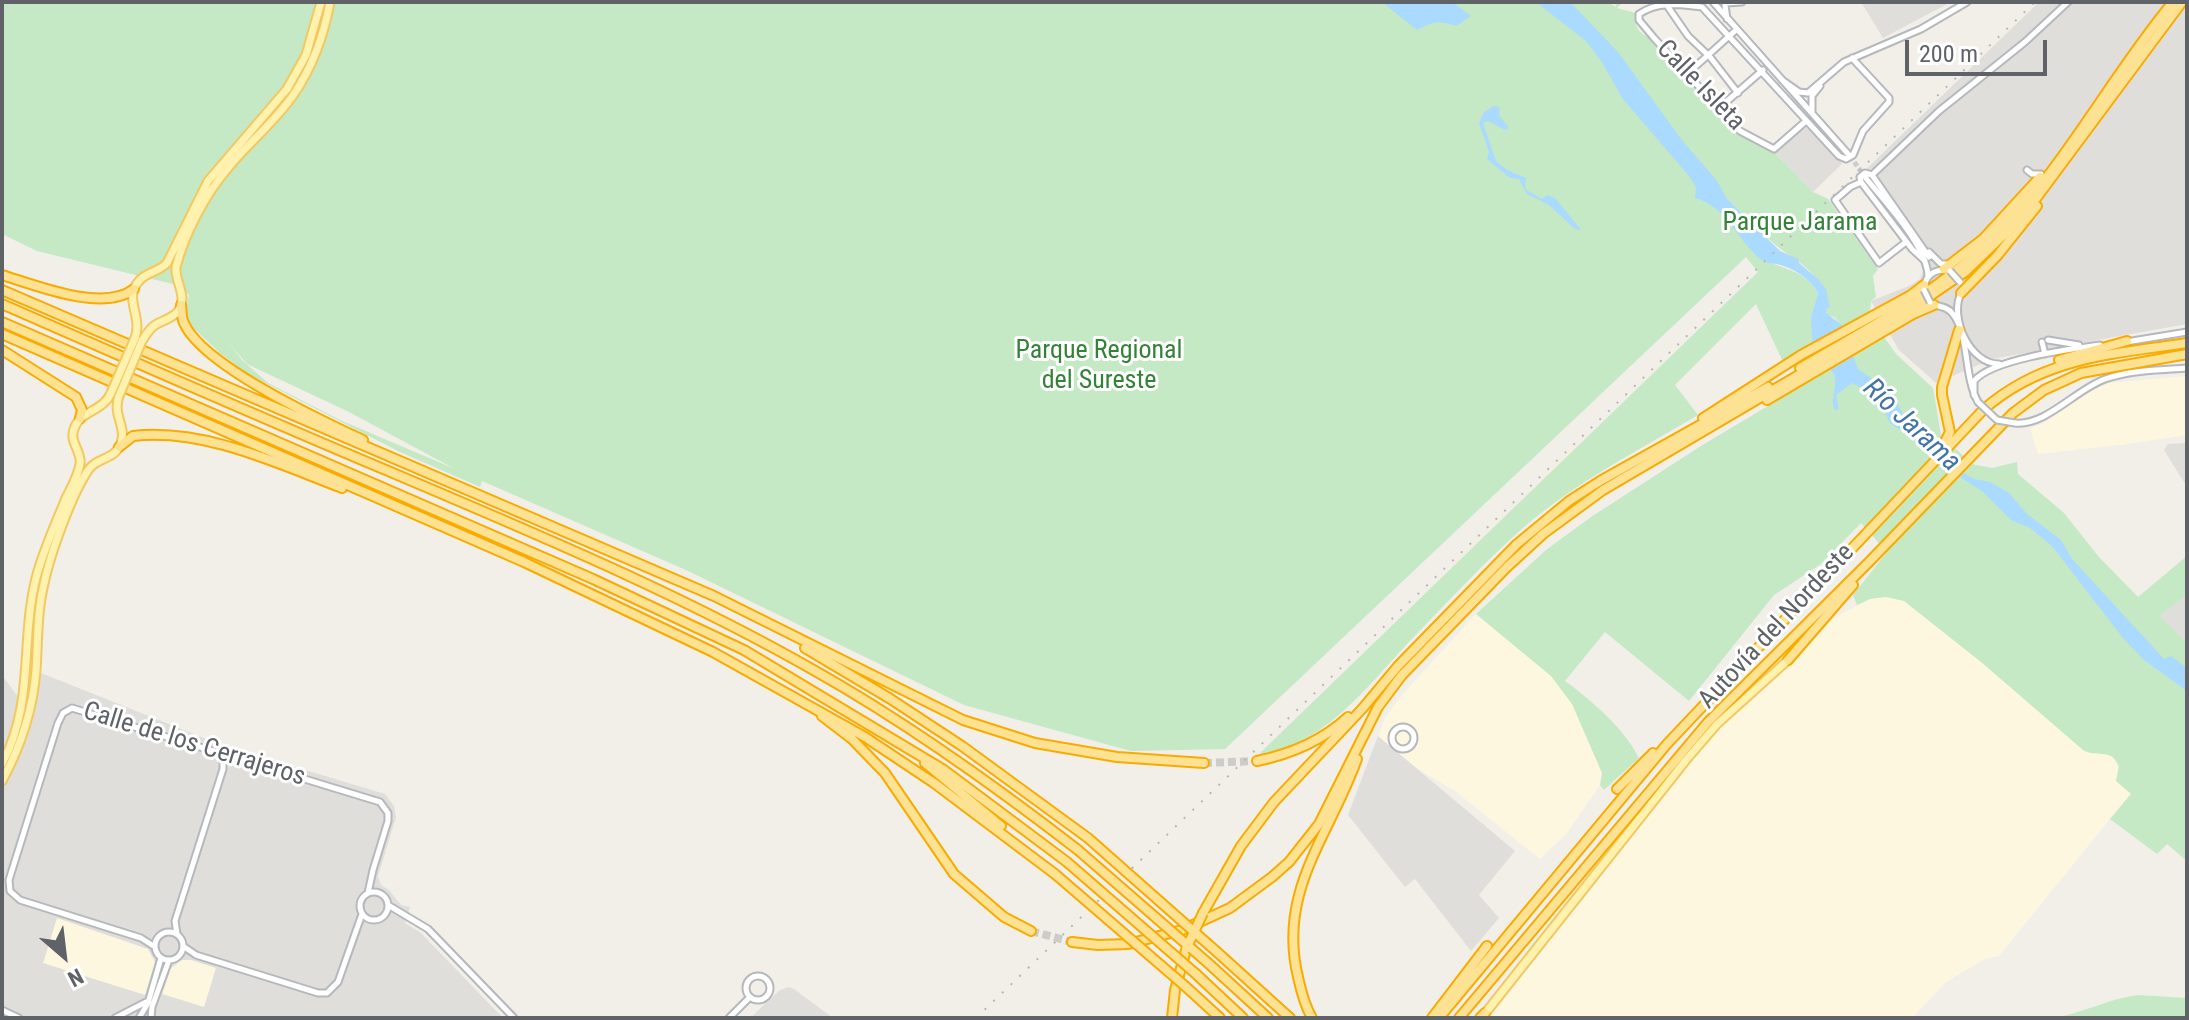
<!DOCTYPE html>
<html>
<head>
<meta charset="utf-8">
<style>
	body { margin:0 }
	#map { position:relative; width:2189px; height:1020px; overflow:hidden; background:#f1efe8; font-family:"Roboto Condensed",sans-serif }
	canvas { display:block }
	.frame { position:absolute; inset:0; border:4px solid #5f6368; pointer-events:none }
	.north { position:absolute; left:24px; top:916px; width:80px; height:80px; -webkit-text-stroke:6px #fff; paint-order:stroke; rotate:152deg; font-size:22px; font-weight:700; line-height:32px; text-align:center; color:#5f6368 }
	.north::after { content:''; display:block; margin:auto; width:28px; height:36px; background:#5f6368; clip-path:polygon(50% 0,100% 100%,50% 72%,0 100%) }
	.scale { position:absolute; left:1905px; top:40px; width:142px; height:36px; box-sizing:border-box; border:4px solid #5f6368; border-top:0; padding-left:10px; font-size:24px; line-height:28px; white-space:nowrap; color:#5f6368; -webkit-text-stroke:6px #fff; paint-order:stroke }
</style>
</head>
<body>
<div id="map">
<canvas width="2189" height="1020"></canvas>
<div class="frame"></div>
<div class="north">N</div>
<div class="scale">200 m</div>
</div>
<script>
const context = document.querySelector('canvas').getContext('2d');
context.lineJoin = 'round';
function fillPath(path, color) {
  context.fillStyle = color;
  context.fill(path, 'evenodd');
}
function trace(path, color, width, dash) {
  context.strokeStyle = color;
  context.lineWidth = width;
  context.lineCap = dash ? 'butt' : 'round';
  context.setLineDash(dash || []);
  context.stroke(path);
}
function label(font, color, halo, rows, align = 'center') {
  context.font = font + ' "Roboto Condensed",sans-serif';
  context.lineWidth = 6;
  context.setLineDash([]);
  context.textBaseline = 'middle';
  context.strokeStyle = halo;
  context.fillStyle = color;
  for (const [text, x, y, turn = 0] of rows) {
    context.save();
    context.translate(x, y);
    context.rotate((+turn || 0) * Math.PI / 180);
    context.textAlign = isNaN(turn) ? turn : align;
    if (halo) context.strokeText(text, 0, 0);
    context.fillText(text, 0, 0);
    context.restore();
  }
}
fillPath(new Path2D(`
	M2187,376v59l-67,10 -82,9 -8,-26 12,-4 49,-33 18,-8z
	M1886,597l18,4 77,61 108,91 15,-1 9,5 18,36 -132,163 -14,3 -39,23 -34,36h-423l228,-289 41,-44 37,-38 48,-34 27,-14z
	M1476,614l75,62 22,28 29,69 -2,12 -33,48 -27,26 -85,-68 -37,-22 -40,-32 7,-19 14,-20z
	M57,918l90,29 8,15 -9,33 -103,-31z
	M182,960h9l26,7 -13,40 -42,-13 9,-26z`), '#fef7e0');
fillPath(new Path2D(`
	M1861,2h90l-68,36z
	M2039,2h148v322l-195,35 -56,24 -37,-33 -28,-49 38,-15 11,-7 3,-8 -3,-9 -64,-83z
	M1806,128l5,2 31,34 -29,28 -38,-39 22,-21z
	M2187,443v44l-23,-37 4,-6z
	M2187,595v48l-29,-27z
	M36,671l183,73 166,50 9,12 2,11 -18,59 3,9 8,5 12,15 9,2 -5,16 16,10 82,85h-501v-237l23,-49zM57,918l91,31 7,13 -10,33 -102,-32zM182,960h9l25,8 -12,39 -42,-13 9,-26z
	M2,675l21,29 -21,60z
	M1378,736l137,115 -36,44 20,23 -28,33 -56,-72 -10,8 -57,-72z
	M789,987l5,2 39,29h-83l30,-28z`), '#e0deda');
fillPath(new Path2D(`
	M2,2h1606l8,5 -1,-5h8l-6,6 19,5c-2,15 3,21 17,26l54,61 39,39 29,14 38,39 15,7 7,10 43,60 -5,7 3,21 -5,4 -1,11 14,25 12,17 37,34 8,47 31,29 20,4 25,-6 1,12 46,39 34,43 40,41 49,-41v39l-28,21 28,27v218l-20,-17 -10,10 -47,-35 21,-25 -15,-13 3,-15c-8,-19 -23,-8 -36,-16l-102,-88 -77,-61 -18,-4 -16,2 -13,6 -4,-10 34,-43 -26,-29 -40,41 -47,31 -85,106 -84,-69 -40,49c27,20 59,47 74,77l-35,32 -4,-5 2,-12 -30,-69 -21,-28 -75,-62 70,-64 45,-33 110,-71 107,-64 -3,-19 -5,-12 -17,11 -27,-58 -81,81 23,30c-59,35 -122,67 -174,112 -41,36 -79,78 -117,117 -42,45 -83,101 -148,110l499,-482 -12,-15 -521,492 -94,2 -167,-46 -278,-135 -204,-89 -2,6 -82,-36 -150,-77 -27,-20 -33,-31 -3,-8 4,-20 -8,-9 -144,-35 -35,-17zM1767,237c16,17 35,23 49,41 7,8 8,27 11,37l7,2 7,7 -7,23 -19,1 -4,-32 7,-23c-14,-27 -46,-23 -66,-42zM226,340l21,24 102,48 106,57 -115,-49 -72,-37 -25,-22z
	M2138,995l49,3v20h-133c29,-5 54,-19 84,-23z`), '#c5e8c5');
fillPath(new Path2D(`
	M1382,2h70l19,14 -15,10c-17,-6 -24,-4 -39,4z
	M1536,2h34l48,50 63,87 37,43 8,16 54,53 18,8 1,4 19,16 8,10 4,19 -3,-1 -1,6 15,11 17,45 23,16 18,21 9,22 17,11 35,32 14,8 16,3 19,11 18,21 34,26 11,19 92,100 7,-3 16,12v23l-43,-31 -21,-22 -71,-92 -22,-18 -19,-8 -29,-29 -39,-25 -17,-19 -36,-24 -16,-34 -9,1 -13,-7 -16,12 3,14 -4,1c-7,-13 7,-29 -4,-40 -3,-4 -13,-8 -18,-12l-2,-42 7,-23c-8,-15 -25,-25 -41,-29 -8,-1 -11,-1 -18,-6 -22,-19 -33,-52 -64,-60l1,-11 -7,-11 -66,-77 -23,-40 -14,-18z
	M1494,106l6,1 -1,8 10,13 -4,2 -17,-9 -5,2 13,38 11,9 19,8 -1,11 17,10 6,-4 8,4 25,31 -6,-1 -26,-24 -22,-11 -8,-15 -9,-1 -23,-19 2,-7 -10,-29 5,-11z`), '#aadaff');
trace(new Path2D(`
	M1850,156l15,21`), '#ccccc8', 5, [5, 2.5]);
trace(new Path2D(`
	M1204,763l53,-2
	M1031,931l41,11`), '#ccccc8', 8, [8, 4]);
const minor = new Path2D(`
	M1713,2l136,153
	M1726,3l16,-1
	M1666,4l22,32 22,21 28,36
	M1725,5l2,14
	M1687,74l49,-44
	M1782,80l17,12 9,1 36,-31 77,-33 46,-27
	M1718,109l45,-39
	M1812,113v-17l8,-10
	M1806,121l-32,28 -34,-18 -86,-93 -15,-18v-6c21,-14 41,-9 63,-7l137,149 7,3 7,-4 10,-24 26,-29v-4l-37,-40
	M2027,170l5,4h9
	M1872,175l67,-64 86,-69 43,-40
	M1865,177c19,24 63,70 63,100
	M1861,182l-11,5 -15,13 44,63 27,-21
	M1929,252l12,12h9
	M1925,261l-13,-12 -51,-67 -1,-5 5,-4 7,2 57,82
	M1924,287c2,-11 9,-17 21,-17
	M1961,293c-12,25 9,71 38,71
	M1935,305c6,2 13,2 17,8 18,22 11,62 26,89
	M2048,340l31,5
	M2042,342l3,12
	M2126,342l61,-10
	M1974,395v-14c18,-22 97,-32 126,-36
	M2015,423c31,3 60,-33 90,-44 26,-9 55,-9 82,-11
	M1392 738a11 11 0 1 1 22 0a11 11 0 1 1-22 0Z
	M360 906a14 14 0 1 1 28 0a14 14 0 1 1-28 0Z
	M388,905l40,24 86,89
	M155 946a14 14 0 1 1 28 0a14 14 0 1 1-28 0Z
	M177,934l-2,-13 48,-152v-7l-5,-10
	M183,946l13,9 122,38h9l11,-11 24,-68
	M155,947l-14,-9 -121,-38 -10,-9 -1,-11 49,-157 5,-10 9,-5 308,94 8,11v8l-15,49 -5,23
	M746 988a12 12 0 1 1 24 0a12 12 0 1 1-24 0Z
	M2,1010l17,8
	M115,1018l31,-16
	M139,1018l9,-15 13,-45
	M151,1018l1,-11 17,-47
	M729,1018l21,-21`);
const major = new Path2D(`
	M135,338c8,-21 -12,-40 4,-57 7,-9 20,-9 28,-18l41,-82 79,-92 19,-34 15,-53
	M142,341c4,-6 7,-12 13,-16 12,-7 26,-8 27,-26 0,-11 -7,-20 -6,-32 9,-34 29,-72 52,-99 21,-26 47,-46 66,-74 19,-28 30,-59 36,-92
	M2,764c33,-63 18,-122 34,-186 7,-27 19,-53 30,-80 5,-10 12,-22 14,-34 2,-13 -11,-21 -6,-35 6,-19 29,-17 37,-36
	M2,781c19,-35 31,-71 34,-111 2,-29 1,-58 8,-86 6,-29 28,-91 45,-115 9,-12 26,-9 32,-26 6,-16 -9,-28 -2,-47
	M1483,1016l203,-256 31,-36 71,-64`);
const highway = new Path2D(`
	M1944,269l39,-30 57,-62
	M2,275c33,10 101,38 132,14
	M2,290l712,306 249,124 72,23 82,14 87,6
	M1961,293l36,-37 40,-50
	M2,304c130,57 260,114 391,169 143,61 288,121 424,199 92,52 177,113 261,178
	M181,305c1,6 0,12 3,18 18,42 136,97 179,117
	M2,322l591,257 151,71 200,120 123,92
	M2,334l522,228 189,90 152,85 69,46 121,91
	M2,350l74,47 6,13 -2,8
	M2059,360l68,-19
	M1800,368c63,-37 129,-71 183,-120 77,-70 124,-167 190,-246
	M1767,400l146,-86 21,-9
	M1703,418l98,-63 110,-60 13,-10
	M119,447l14,-11c71,-8 143,27 209,52
	M1941,449l9,-17 -8,-37v-8l17,-57
	M805,648l84,50 73,48 126,92
	M1788,660l65,-75
	M822,716l30,23 33,34 69,101 50,43 27,14
	M1257,761c34,-7 65,-20 91,-44
	M925,763l76,63
	M1617,789l36,-36
	M1203,913l38,-67 33,-44 88,-93 36,-43 119,-122 52,-43 31,-20 168,-94
	M1072,942l26,3 30,-1 54,-14 48,-22 42,-31 17,-15 30,-38 59,-117 24,-32 105,-108 36,-33 60,-44 308,-181 54,-37 58,-56 159,-214
	M1217,952l73,66
	M1208,963l60,55
	M1196,974l47,44
	M1185,986l35,32
	M1172,1018l3,-28 11,-40
	M1312,1018c-7,-12 -11,-27 -14,-41 -21,-86 32,-142 59,-218
	M1432,1018l55,-72
	M1439,1018l228,-274 317,-335c60,-52 129,-55 203,-66
	M1459,1018l249,-296 161,-160 144,-149 31,-23 37,-17 106,-19
	M1480,1018l5,-5`);
trace(minor, '#b5b8bc', 9);
trace(major, '#f2c960', 11);
trace(highway, '#f9ab00', 12);
trace(minor, '#fff', 5);
trace(major, '#fff2af', 7);
trace(highway, '#fde293', 8);
trace(new Path2D(`
	M976,1018l1059,-1016`), '#b6b7b8', 2, [2, 10]);
const minorBridge = new Path2D(`
	M1950,271l10,11
	M1924,290l6,12
	M1978,402l19,18 18,3`);
const majorBridge = new Path2D(`
	M111,393l24,-55
	M119,396l23,-55`);
const highwayBridge = new Path2D(`
	M1088,838l129,114
	M1078,850l130,113
	M1067,862l129,112
	M1055,874l130,112
	M1186,949l17,-36`);
trace(minorBridge, '#b5b8bc', 9, []);
trace(majorBridge, '#f2c960', 11, []);
trace(highwayBridge, '#f9ab00', 12, []);
trace(minorBridge, '#fff', 5);
trace(majorBridge, '#fff2af', 7);
trace(highwayBridge, '#fde293', 8);
label('26px', '#5f6368', '#fff', [
	["Calle Isleta",1700,86,46],
	["Autovía del Nordeste",1777,627,-47],
	["Calle de los Cerrajeros",194,745,17]
]);
label('26px', '#348238', '#fff', [
	["Parque Jarama",1800,223],
	["Parque Regional",1099,351],
	["del Sureste",1099,381]
]);
label('italic 28px', '#4174aa', '#fff', [
	["Río Jarama",1911,426,43]
]);
</script>
</body>
</html>
